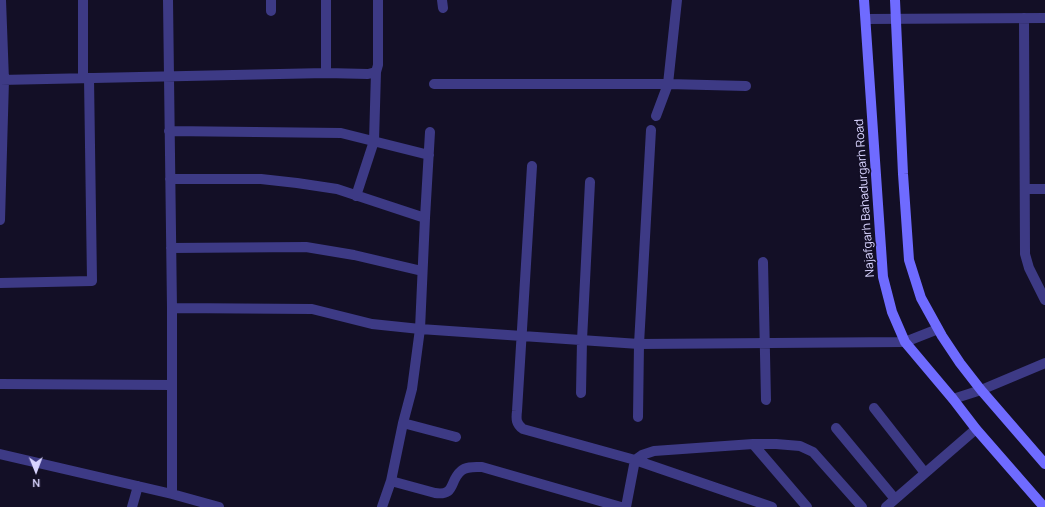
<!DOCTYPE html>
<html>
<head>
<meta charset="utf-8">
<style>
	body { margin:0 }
	#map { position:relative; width:1045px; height:507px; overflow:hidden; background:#130f26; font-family:Manrope,sans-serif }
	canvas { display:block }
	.north { position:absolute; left:16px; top:451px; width:40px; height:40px; -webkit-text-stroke:3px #130f26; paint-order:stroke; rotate:179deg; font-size:11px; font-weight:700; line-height:16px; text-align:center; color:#d9d4ff }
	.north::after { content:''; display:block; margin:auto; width:14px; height:18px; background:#d9d4ff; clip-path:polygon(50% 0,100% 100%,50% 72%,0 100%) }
</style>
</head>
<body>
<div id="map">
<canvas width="1045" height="507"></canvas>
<div class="north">N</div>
</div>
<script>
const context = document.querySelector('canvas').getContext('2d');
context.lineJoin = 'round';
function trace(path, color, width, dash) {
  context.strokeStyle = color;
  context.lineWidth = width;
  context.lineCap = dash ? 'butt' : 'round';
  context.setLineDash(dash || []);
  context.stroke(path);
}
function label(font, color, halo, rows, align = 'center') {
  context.font = font + ' Manrope,sans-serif';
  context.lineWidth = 3.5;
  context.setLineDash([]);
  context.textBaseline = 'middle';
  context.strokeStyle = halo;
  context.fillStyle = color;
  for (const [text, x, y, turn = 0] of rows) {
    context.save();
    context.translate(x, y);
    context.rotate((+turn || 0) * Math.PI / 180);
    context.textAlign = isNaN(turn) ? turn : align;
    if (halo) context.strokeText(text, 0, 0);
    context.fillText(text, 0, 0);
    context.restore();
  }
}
trace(new Path2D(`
	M83,0v78
	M168,0l4,308v186
	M271,0v11
	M326,0v73
	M442,0l1,8
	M1024,18l1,236 4,14 16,32
	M866,19l179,-1
	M0,80l326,-7 42,1 8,-2
	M434,84h234l78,2
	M656,116l12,-32 9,-84
	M169,131l172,2 88,22
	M532,166l-15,245c-1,8 -1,13 6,18l112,31 137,47
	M170,179h91l36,4 40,6 88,29
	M1025,189h20
	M356,196l18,-55 2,-69 2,-7v-65
	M0,220l4,-140 -3,-80
	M171,248l135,-1 48,8 68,16
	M763,262l3,138
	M0,283l92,-2 -3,-203
	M172,308l140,1 60,15 48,5 219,15 266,-2 33,-13
	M0,384l172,1
	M581,393l1,-53 8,-158
	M953,399l28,-9 64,-27
	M874,408l51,65
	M638,417l1,-73 12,-214
	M403,423l53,14
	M836,428l59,71
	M753,444l54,63
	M0,454l172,40 47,13
	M391,481l44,12c21,3 14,-12 26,-22 5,-5 14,-4 21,-4l139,40
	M132,507l6,-21
	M382,507l9,-26 12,-58 9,-34 8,-60 5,-111 5,-86
	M626,507l9,-47 7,-5 12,-4 99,-7h23l24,2 13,6 49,55
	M886,507l90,-78`), '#3d3a85', 10);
trace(new Path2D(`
	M864,0l19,277 9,35 13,30 48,57 23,30 68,78
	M895,0l8,174 6,86 12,38 21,38 18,27 21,27 64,74`), '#6f6bff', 10);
label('12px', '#d9d4ff', '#130f26', [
	["Najafgarh Bahadurgarh Road",865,198,-94]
]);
</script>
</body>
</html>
